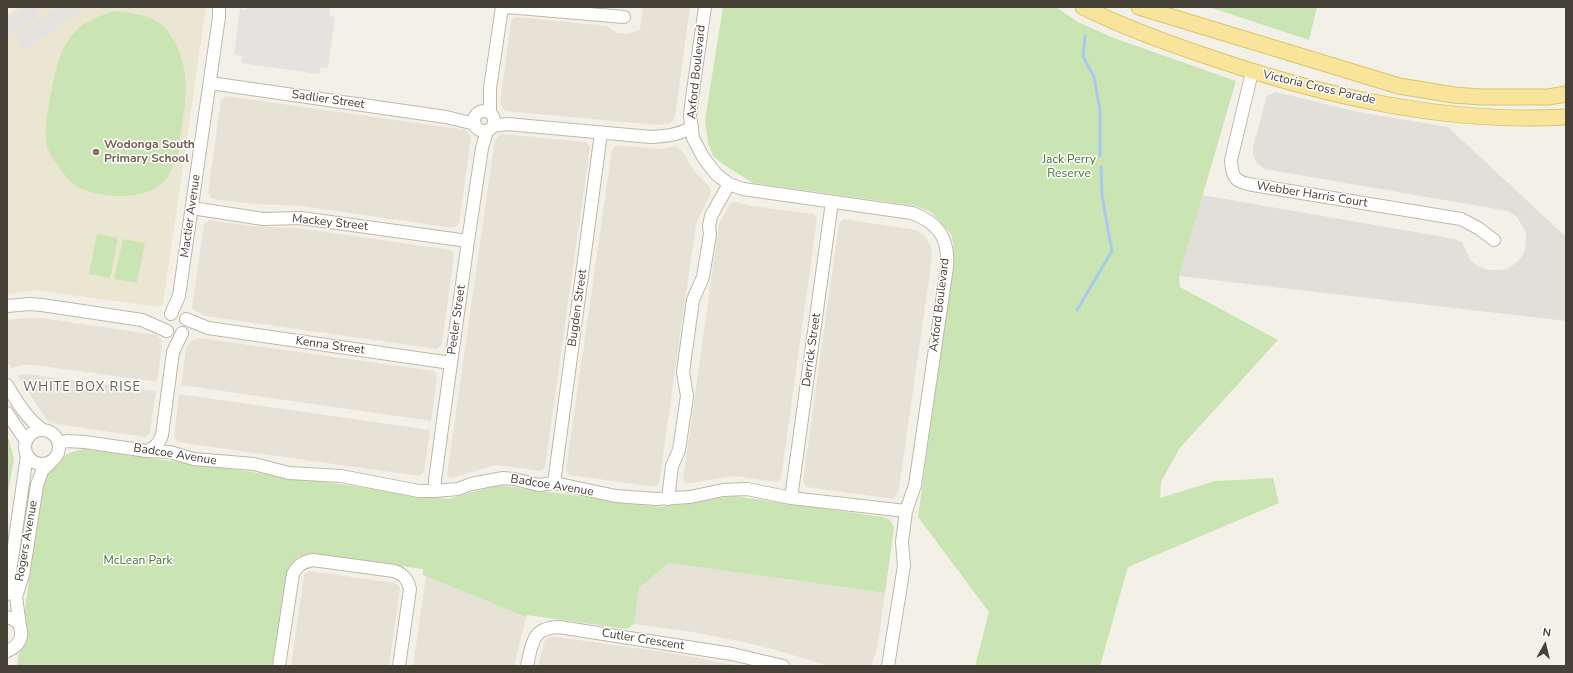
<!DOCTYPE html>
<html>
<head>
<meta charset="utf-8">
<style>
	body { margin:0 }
	#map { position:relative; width:1573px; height:673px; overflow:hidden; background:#f3f0e8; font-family:"Nunito Sans",sans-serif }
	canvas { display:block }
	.frame { position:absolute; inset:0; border:8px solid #464137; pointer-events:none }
	.north { position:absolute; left:1525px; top:625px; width:40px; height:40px; -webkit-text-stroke:3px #fff; paint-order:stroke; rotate:8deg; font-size:11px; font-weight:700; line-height:16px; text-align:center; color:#464137 }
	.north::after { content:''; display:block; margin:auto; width:14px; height:18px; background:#464137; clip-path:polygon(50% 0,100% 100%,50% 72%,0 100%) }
</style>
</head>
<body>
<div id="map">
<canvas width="1573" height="673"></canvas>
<div class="frame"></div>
<div class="north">N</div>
</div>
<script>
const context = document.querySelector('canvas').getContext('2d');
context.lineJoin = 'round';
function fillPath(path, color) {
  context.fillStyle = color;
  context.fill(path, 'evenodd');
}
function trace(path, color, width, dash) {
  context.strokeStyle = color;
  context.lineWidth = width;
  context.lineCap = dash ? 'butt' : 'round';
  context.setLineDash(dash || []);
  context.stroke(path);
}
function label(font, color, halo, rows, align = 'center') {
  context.font = font + ' "Nunito Sans",sans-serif';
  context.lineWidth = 3;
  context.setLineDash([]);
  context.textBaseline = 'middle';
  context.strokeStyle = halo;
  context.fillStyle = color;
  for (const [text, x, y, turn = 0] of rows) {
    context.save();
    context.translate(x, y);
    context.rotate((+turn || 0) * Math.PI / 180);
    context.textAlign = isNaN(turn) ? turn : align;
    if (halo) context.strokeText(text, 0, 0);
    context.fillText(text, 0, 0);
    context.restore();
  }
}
fillPath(new Path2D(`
	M643,7h47l-15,110 -4,6 -13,2 -153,-14 -5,-7 11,-83 5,-4 91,9 10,7 11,1 12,-5z
	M226,96l240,34 5,7 -12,87 -5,4 -153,-22 -47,-2 -42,-5 -4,-6 13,-93z
	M501,134l85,8 4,5 -45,320 -5,4 -44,-6 -45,13 -4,-3 48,-336z
	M617,145l43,4 16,-3 5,3 13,22 16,16 1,6 -15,31 -37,259 -4,4 -85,-12 -4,-5 46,-321z
	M736,202l16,4 62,8 3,5 -36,260 -5,3 -43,-6 -47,8 -3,-4 36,-256 11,-20z
	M844,219l72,11 9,6 6,11 1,12 -33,230 -5,10 -88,-12 -3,-6 36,-258z
	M209,220l42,6 47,2 153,22 3,5 -12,90 -5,4 -232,-33 -11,-6 -2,-3 12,-83z
	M23,318h19l115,17 5,5v7l-5,35 -122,-17h-12l-11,3 -5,-7v-41z
	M199,338l235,33 3,5 -6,45 -250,-36 5,-36 4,-7z
	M27,374l129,17 -6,42 -5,4 -89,-13 -9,-4 -30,-45z
	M179,394l251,36 -6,42 -5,4 -242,-34 -3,-6z
	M669,563l216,30 -8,56 -6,17h-42l-60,-18 -26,-6 -50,-10 -59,-8 5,-36z
	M309,571l87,12 4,5 -11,78h-98l13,-91z
	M426,576l100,41 -12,49h-101z
	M550,636l121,17 69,13h-202l7,-26z`), '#e6e3d6');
fillPath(new Path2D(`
	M1276,92l82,20 90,15 118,110v84l-387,-45 23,-81 253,44 7,3 8,18 8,6 10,4h12l7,-1 9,-6 6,-7 3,-6 1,-11 -1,-9 -9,-14 -8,-5 -244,-42 -7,-6 -4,-8v-8l14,-51z`), '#e2dfd9');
fillPath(new Path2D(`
	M19,7h187l-43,297 -5,3 -123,-17 -28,4v-279z`), '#ebe6d2');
fillPath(new Path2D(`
	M723,7h333l20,14 35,16 125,44 -57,195 1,11 98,53 -99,109 -18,33 -1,16 55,-17 58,-3 6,25 -151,64 -28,99h-125l14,-54 -71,-95 36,-259 -1,-15 -2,-9 -20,-22 -15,-6 -163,-23 -29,-18 -11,-9 -5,-13 -3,-23z
	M1209,7h108l-8,33z
	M113,11c18,2 37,3 51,16 12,12 19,31 21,49 2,20 -2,43 -5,63 -1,6 -1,12 -3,18 -2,6 -6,14 -9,19 -13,20 -42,22 -63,19 -19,-3 -32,-7 -43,-24 -6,-8 -14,-18 -16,-29 -2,-15 2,-29 4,-44 5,-25 9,-52 28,-69 9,-9 23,-13 35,-18z
	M97,234l21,4 -8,40 -21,-4z
	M123,239l22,4 -8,40 -23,-4z
	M7,437l2,3 5,19 -7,39z
	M84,449l364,50 50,-14 161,22 75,-11 149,21 7,3 4,7 -9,66 -216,-30 -30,25 -5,36 -7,5 -100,-14 -1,2 -103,-42v-6l-115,-15 -10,3 -10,12 -15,97h-256l2,-12 6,-11 2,-14 -3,-13 18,-129c9,-22 18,-34 42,-38z`), '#cae5b3');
fillPath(new Path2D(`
	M27,7h12l-2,11 -30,20v-18z
	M58,7h19l4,4 -58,40 -9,-14z
	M247,7h83l-1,9 6,1 -7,51 -7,-1 -2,7 -78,-11 1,-7 -8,-2 6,-45 6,1z`), '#e4e3df');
trace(new Path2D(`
	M1085,36l-2,20 11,21 6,33v46
	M1077,310l35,-59 -10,-55 -1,-29`), '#a7cbec', 3);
const minor = new Path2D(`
	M507,7l117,10
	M705,7l-13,91 -2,18 3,22 10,19 13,17 13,10 14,5 169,24c27,10 37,26 35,54l-32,218 -9,26 -4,31 2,24 -16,100
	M1252,72l-21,88c1,18 4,22 22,25l208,34 17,9 16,12
	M210,83l236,34 29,7
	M474 121a10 10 0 1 1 20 0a10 10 0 1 1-20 0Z
	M490,113v-25l12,-81
	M493,126l14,-2 144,13c15,-1 28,-2 41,-10
	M192,208l71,11 38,-1 167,23
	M7,306l23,-2 12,1 100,15 25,11
	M171,314l8,-18 40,-279v-10
	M186,319l22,9 243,35
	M7,385c10,17 20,34 36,45
	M7,413l19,28
	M25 447a17 17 0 1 1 34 0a17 17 0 1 1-34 0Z
	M59,443l8,-2 18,1 62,9 23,1 24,7 60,5 35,9 52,3 78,15h16l23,-2 13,-5 32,-6 11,1 25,6 15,-2 62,13 40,3 34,-2 33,-7 24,-1 44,9 115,13
	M147,451c8,-4 12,-7 15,-16l11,-83 9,-19
	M554,483l47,-350
	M435,491v-11l7,-52 26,-187 14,-93 5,-17
	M791,498l41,-296
	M668,499l4,-33 7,-16 8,-54 -4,-24 10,-72 10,-23 7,-43 -1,-8 2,-10 18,-32
	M7,594l20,-139
	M7,617c20,5 18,28 0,34
	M20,626l-4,-29 7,-22 14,-90 5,-14 10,-10
	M279,666l14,-92c5,-9 9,-12 20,-14l81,11c9,3 14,8 16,18l-11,77
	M527,666c5,-22 5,-39 32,-39l173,27 51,12`);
const major = new Path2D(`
	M1083,7c40,20 84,36 126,50 114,39 236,67 357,60
	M1139,7l260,79 55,9 27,2h67l18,-3`);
trace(minor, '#beb9ab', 14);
trace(major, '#ddc46b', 17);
trace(minor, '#fff', 12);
trace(major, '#f8e59b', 15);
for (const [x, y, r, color] of [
	[96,152,4,"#8d6e63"]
]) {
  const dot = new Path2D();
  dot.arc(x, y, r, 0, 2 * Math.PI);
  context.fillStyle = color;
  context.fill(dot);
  trace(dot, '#fff', 1.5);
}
label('12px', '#464137', '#fff', [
	["Axford Boulevard",697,72,-84],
	["Victoria Cross Parade",1319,88,13],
	["Sadlier Street",328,100,8],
	["Webber Harris Court",1312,195,9],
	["Mactier Avenue",191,216,-82],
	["Mackey Street",330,223,6],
	["Axford Boulevard",940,305,-83],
	["Bugden Street",578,308,-82],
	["Peeler Street",457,320,-82],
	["Kenna Street",330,346,8],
	["Derrick Street",812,350,-82],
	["Badcoe Avenue",175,455,9],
	["Badcoe Avenue",552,486,9],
	["Rogers Avenue",27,541,-80],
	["Cutler Crescent",643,640,9]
]);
label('bold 12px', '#785e54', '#fff', [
	["Wodonga South",104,145],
	["Primary School",104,159]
], 'left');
label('12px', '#42742d', '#fff', [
	["Jack Perry",1069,160],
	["Reserve",1069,174],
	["McLean Park",138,561]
]);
context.letterSpacing = '1px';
label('13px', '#68604f', '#fff', [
	["WHITE BOX RISE",82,388]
]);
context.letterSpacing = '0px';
</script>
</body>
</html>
